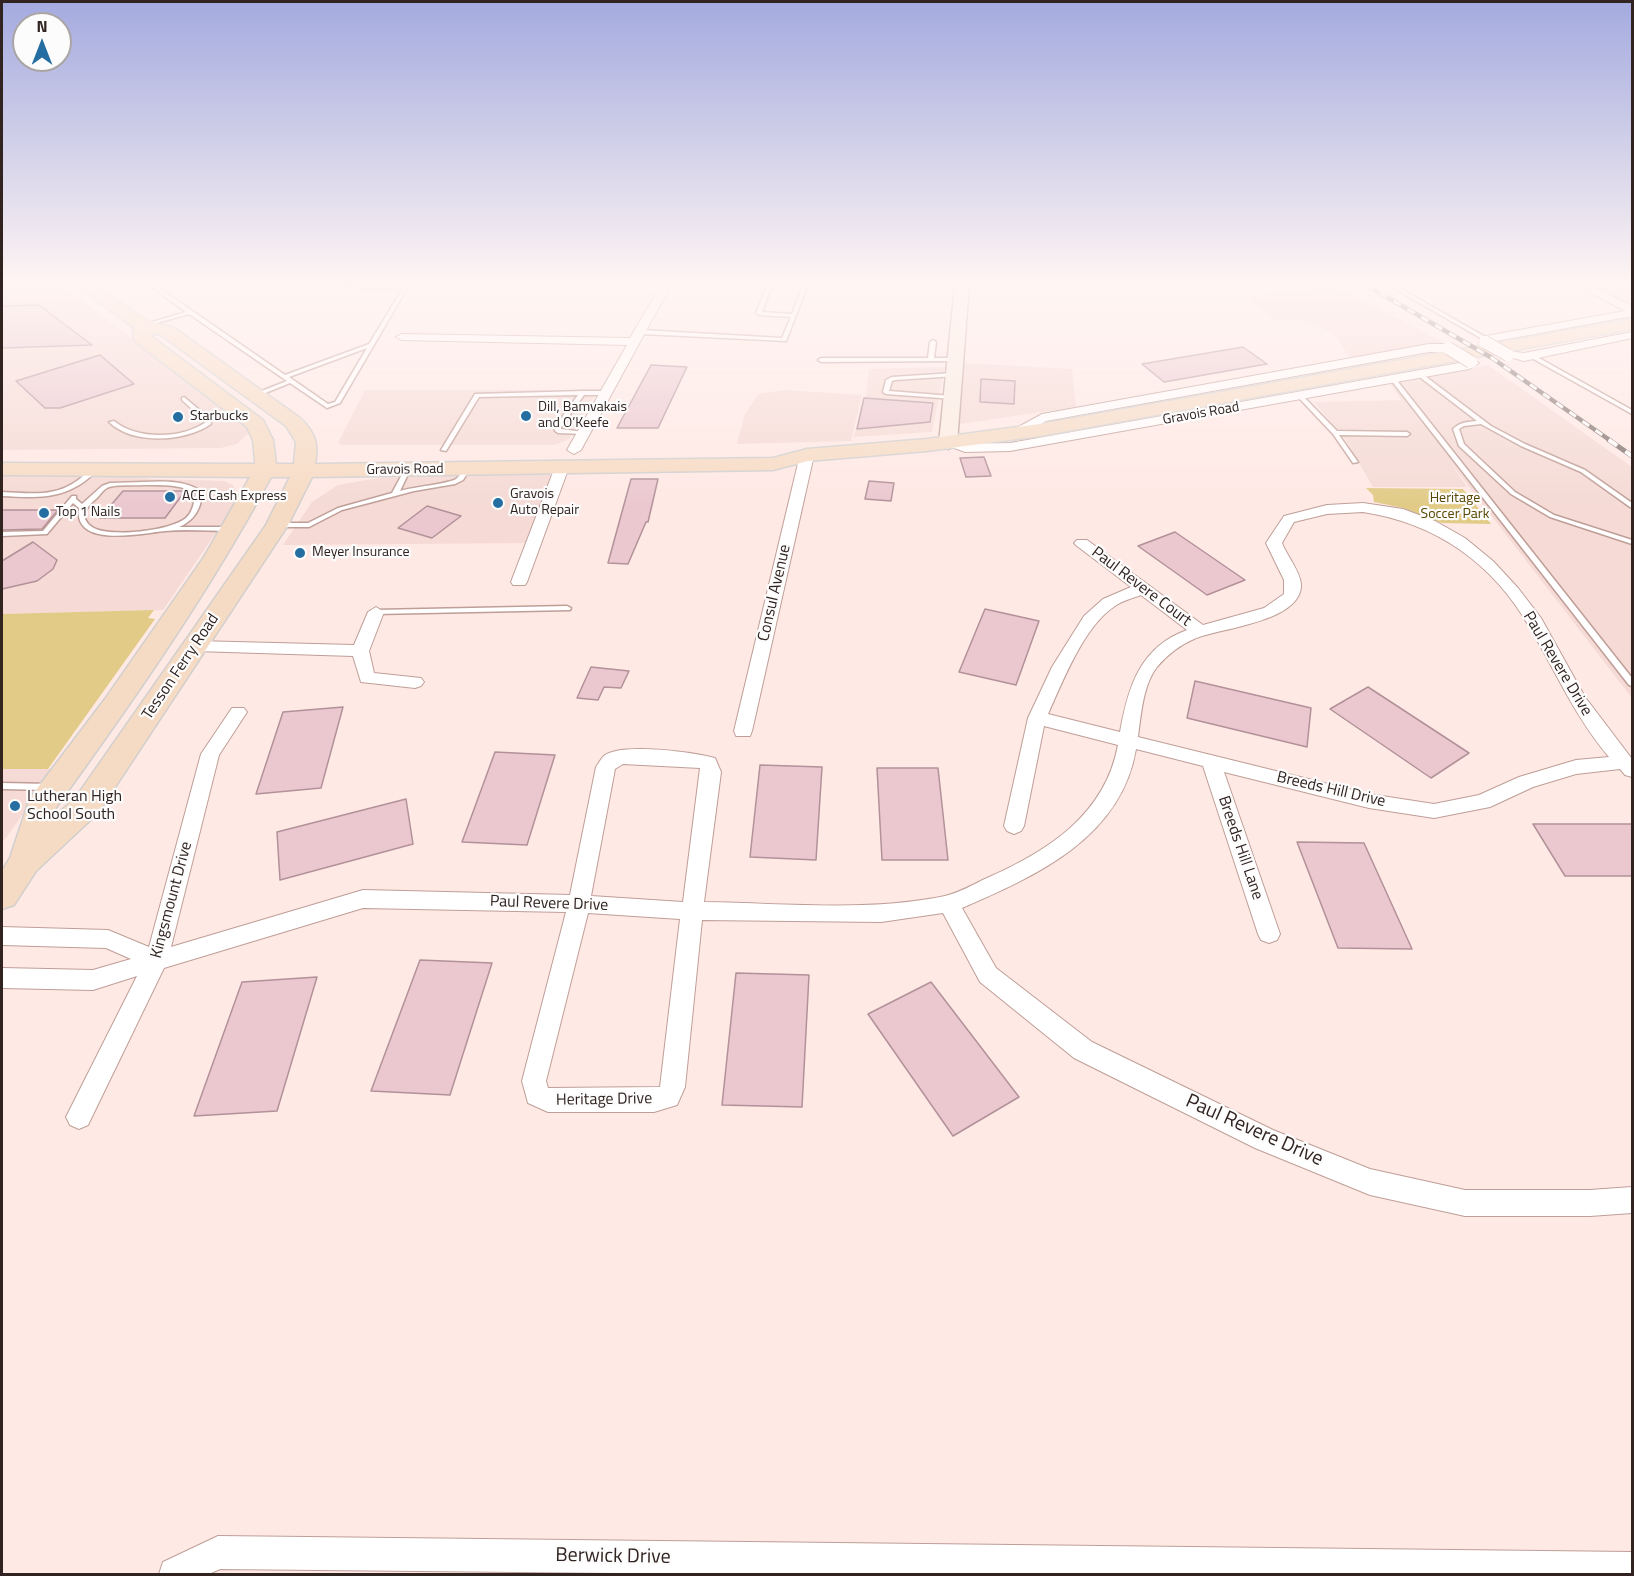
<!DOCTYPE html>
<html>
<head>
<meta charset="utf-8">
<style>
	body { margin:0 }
	#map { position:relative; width:1634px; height:1576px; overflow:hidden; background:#ffe9e5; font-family:"Titillium Web",sans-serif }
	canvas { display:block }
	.frame { position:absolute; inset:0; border:3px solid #302320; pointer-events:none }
	.north { position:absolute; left:12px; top:12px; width:60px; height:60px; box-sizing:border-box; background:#fcfcfc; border:2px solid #aaa5a4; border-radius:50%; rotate:0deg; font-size:16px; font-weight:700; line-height:24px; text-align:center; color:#302320 }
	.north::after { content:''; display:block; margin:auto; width:21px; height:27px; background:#256ea2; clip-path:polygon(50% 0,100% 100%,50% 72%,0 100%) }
</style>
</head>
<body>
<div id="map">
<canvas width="1634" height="1576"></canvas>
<div class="frame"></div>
<div class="north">N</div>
</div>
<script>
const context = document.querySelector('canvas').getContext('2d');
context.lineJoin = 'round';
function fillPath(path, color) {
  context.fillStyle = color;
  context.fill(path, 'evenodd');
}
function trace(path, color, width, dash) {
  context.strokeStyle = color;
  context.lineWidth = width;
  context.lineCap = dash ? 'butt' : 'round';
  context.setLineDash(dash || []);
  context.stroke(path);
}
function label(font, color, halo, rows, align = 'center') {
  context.font = font + ' "Titillium Web",sans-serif';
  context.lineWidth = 4.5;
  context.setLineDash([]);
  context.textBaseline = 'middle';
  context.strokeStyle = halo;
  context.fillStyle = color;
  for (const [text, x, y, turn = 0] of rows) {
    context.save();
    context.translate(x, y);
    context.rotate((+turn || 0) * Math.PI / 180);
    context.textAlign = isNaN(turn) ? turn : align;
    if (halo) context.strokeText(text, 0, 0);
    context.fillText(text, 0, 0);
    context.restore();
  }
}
fillPath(new Path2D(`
	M2,285h60l187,143v5l-12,11 -16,4 -219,2z
	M1336,285l110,59 -95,15 -18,-26 -26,-12 -33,-2 -24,-17 1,-6z
	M1587,285h45v21z
	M964,363l108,6 4,38 -116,17z
	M1488,365l144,102v231l-182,-236 17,25h-94l-28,-48 -31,-37 87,-2 -11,-16z
	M945,367l-13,65 -78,5 9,-39 3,-2 3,-27z
	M365,390h233l-29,49 -14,6h-212l-5,-2z
	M784,390l78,5 -11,46 -114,3 7,-28 14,-22z
	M2,473l104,1 47,5 71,2 9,4 6,14 -76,111 -161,4z
	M479,474h74l-28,69 -242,2 29,-43 26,-17 40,-7z
	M2,769h54l-54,74z`), '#f5dad5');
fillPath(new Path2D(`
	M1366,488l97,1 28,35 -49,-1 -39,-15 -29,-6 -1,-7z
	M154,610l-6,8 7,1 -107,150h-46v-155z`), '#e1cb87');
const building = new Path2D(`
	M39,305l53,40 -90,3v-42z
	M1243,347l24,17 -103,18 -22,-18z
	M100,355l34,29 -74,24h-15l-29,-27z
	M651,365l36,2 -29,61h-41z
	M981,379l34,2 -1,23 -34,-2z
	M864,398l69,5 -3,19 -73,7z
	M984,457l7,19 -25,1 -6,-19z
	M631,479h27l-10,43h-2l-18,42 -20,-1z
	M869,481l25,2 -3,18 -26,-2z
	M123,491h62l-20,27h-65z
	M427,506l34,10 -29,22 -34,-10z
	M2,510h56l-16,19 -40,1z
	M1175,532l70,48 -38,15 -69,-49z
	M33,542l24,18 -4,9 -16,12 -35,8v-28z
	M985,609l54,12 -23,64 -57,-13z
	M591,667l38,4 -8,17 -17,-1 -6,13 -21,-2z
	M1195,681l116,27 -4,39 -120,-29z
	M1368,687l101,66 -38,25 -101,-69z
	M343,707l-22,81 -65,6 27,-82z
	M495,752l60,3 -28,90 -65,-3z
	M760,765l62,2 -6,93 -66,-3z
	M877,768h61l10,92h-66z
	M406,799l7,45 -133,36 -3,-48z
	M1533,824h99v52h-67z
	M1297,842l67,1 48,106 -74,-1z
	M420,960l72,3 -42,132 -79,-4z
	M736,973l73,2 -7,132 -80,-2z
	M317,977l-40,134 -83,5 48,-134z
	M931,982l88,115 -66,39 -85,-122z`);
fillPath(building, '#ebc8d0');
trace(building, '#b29199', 1.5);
const lane = new Path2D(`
	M149,285h6l130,90 84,-31 34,-56 -34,1 -31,-4 31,2 40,-2 -69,118 -13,5 -37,-25 -32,13h-4v-2l33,-13 -98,-67 -47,13v-2l44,-13zM367,348l-32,54 -7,2 -39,-27z
	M767,285h5l-10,27 30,2 11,-29h5l-22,56 -144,-7 -3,-2 3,-2 140,8 9,-21 -32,-2 -3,-2z
	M1388,285h6l95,54 -5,1z
	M933,340l3,2 -2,16h21l3,2 -1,1 -136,1 -3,-2 3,-2h107l2,-16z
	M1530,353l102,57v4l-104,-58v-2z
	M954,373l2,1v2l-61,4 -3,1 -3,10 63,5 2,1v2l-68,-5 -3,-2 3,-12 6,-3z
	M1417,373h4l70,53 34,18 60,26 47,33v5l-2,-1 -49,-35 -60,-26 -40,-22 -17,2 -5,3 5,15 51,48 39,23 78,25v4l-82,-27 -39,-23 -52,-48 -6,-17c7,-7 14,-7 24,-8l-60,-46z
	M1391,378h4l237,300v8l-3,-1 -238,-305z
	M583,391h21l3,2 -3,2h-20l-23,32v2l23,3v2l-26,-1 -3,-2v-4l23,-32 -99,2 -33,54 -5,-1 34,-56z
	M1298,395h4l35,36 70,1 3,2 -3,2 -68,-1 19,27 -5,1 -20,-29 -35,-37z
	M184,397l26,22 1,5c-25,18 -79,21 -102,-2l5,-1c23,19 68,18 92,1l-1,-1 -23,-21v-2z
	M95,467l3,2c-28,31 -58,29 -96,27v-4c23,1 49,5 70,-8 9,-5 15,-12 23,-17z
	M467,467l3,2 -7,11 -8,4 -41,7 -72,19 -33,17h-32l-3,-2 3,-2h31l30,-15 54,-15 13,-24 5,1 -10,21c12,-4 48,-7 56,-12 4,-3 6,-7 9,-11z
	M143,482c20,-1 41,-2 58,9 2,16 -7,30 -22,36h51l3,2 -3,2c-22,0 -44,-2 -65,0 -22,2 -92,18 -86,-23l-6,-5 -26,31 -45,2v-4l41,-1 29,-35h4v3l6,5 20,-18 8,-3zM143,485c18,0 37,-1 53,8 -2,9 -3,19 -10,25 -15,13 -78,20 -94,9 -15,-11 -4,-21 5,-29 3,-3 6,-8 10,-10 7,-4 28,-2 36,-3z
	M567,606l4,2 -1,2 -194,4 -4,-2 4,-2z
	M2,783l48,1 4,3 -4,3 -48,-1z`);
const street = new Path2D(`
	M661,285h10l-90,165 -7,4 -7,-4 60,-105 -225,-5 -6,-3 6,-3 228,4z
	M1576,285h14l42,21v10l-141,26 -6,3 -6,-3 7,-6 139,-25z
	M1632,332v6l-108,23 -22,-6 6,-4 16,2z
	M1429,344h19l6,4 -6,4h-19l-383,69 -30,17h-10l-2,-3 38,-21z
	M1471,358l8,5 -10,6 -459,82 -45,1 -24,-9 7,-4 18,5 44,-1 455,-81z
	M807,451l7,4 -62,276 -2,5h-14l-2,-5 66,-276z
	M562,463l7,4 -42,115 -2,3h-12l-2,-3 44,-115z
	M1363,503l40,6 32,12 30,17 28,23 25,27 23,30 44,79 47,62v18l-7,-2 -5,-6 -44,5 -43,13 -43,20 -56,11 -65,-10 -145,-36 56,162 -3,6 -8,3 -8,-3 -3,-6 -55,-168 -67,-17c-15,89 -100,127 -174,159l34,60 96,74 181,88 97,39 95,21h125l42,-3v26l-42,3h-125l-95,-21 -115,-47 -181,-90 -94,-76 -37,-69 -62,9 -179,-2 -17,167 -8,18 -23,7h-106l-20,-9 -6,-22 44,-169 -203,-4 -199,60 -76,157 -9,4 -9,-4 -4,-8 71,-141 -44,14 -91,-2v-20l91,2 38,-11 -25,-11 -104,-3v-18l106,3 41,17 52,-193 31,-46h12l3,4 -28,43 -48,192 192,-57 207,5 26,-128c3,-4 5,-9 9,-12 19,-12 88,-3 110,3l6,14 -17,130c78,1 165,10 241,-6 14,-3 29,-12 42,-18 61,-27 118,-63 131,-133l-74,-19 -20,100 -3,5 -7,3 -7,-3 -3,-5 24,-108 24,-51 32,-51 19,-17 28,-12 -54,-41 -3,-3 3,-3h10l116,85 61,-17 20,-14v-14l-18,-37 18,-27 43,-11zM1363,512c73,11 130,51 167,116 26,44 45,89 79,129l-33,3 -57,17 -40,18 -45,9 -65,-10 -231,-57c3,-22 5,-52 19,-70 10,-12 23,-22 37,-28 25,-11 109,-17 107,-55 -1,-13 -14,-28 -19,-41l12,-21 33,-8zM1141,595l46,35c-47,17 -59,57 -67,102l-72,-18c15,-33 36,-88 67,-108 7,-5 18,-8 26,-11zM623,764l77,4 -17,134 -92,-6 24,-127zM588,913l92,6 -20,168 -112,1 -2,-7z
	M376,607l8,5 -15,39 5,22 47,5 3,4 -3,4 -6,2 -54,-6 -8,-26 -157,-5 -9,-5 9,-5 158,4 14,-33z
	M218,1536l1414,16v22h-917l-495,-5 -11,5h-50l4,-12z`);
const secondary = new Path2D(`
	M955,285h14l-12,158 -9,6 -9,-6z`);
const primary = new Path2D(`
	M77,285h19l53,37 24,5 127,91c15,14 19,26 15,46l458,-6 34,-9 120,-10 113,-15 592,-105v10l-592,107 -113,15 -119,10 -35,9 -461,7 -24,48 -190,288 -62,58 -22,34 -12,4v-38l8,-13 20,-60 75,-99 99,-142 46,-80 -248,-2v-12l253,1v-3l-2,-21 -6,-13 -111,-85 -3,-4 1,-10zM151,333l10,2 125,91 10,16 -2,22h-18l-3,-24 -10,-20 -112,-84zM271,477h19l-24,48 -190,272 -23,21 2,-9c78,-108 153,-215 216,-332z`);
trace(lane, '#bf9e97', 3);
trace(street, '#bf9e97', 2);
trace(secondary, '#bf9e97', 3);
trace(primary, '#d1cfce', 3);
fillPath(lane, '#fff');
fillPath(street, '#fff');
fillPath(secondary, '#faede2');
fillPath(primary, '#f6dbc4');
const railFar1 = new Path2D(`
	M1366,285l126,73 119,83`);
const rail = new Path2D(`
	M1609,440l23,16`);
trace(railFar1, '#82726e', 4.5);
trace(rail, '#82726e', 5);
trace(railFar1, '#fcfcfc', 3, [8]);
trace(rail, '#fcfcfc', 4, [10]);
const streetBridge = new Path2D(`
	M1485,342l23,13
	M1448,348l23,14`);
trace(streetBridge, '#bf9e97', 14, []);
trace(streetBridge, '#fff', 12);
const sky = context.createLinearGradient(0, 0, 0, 506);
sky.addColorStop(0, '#a3aadf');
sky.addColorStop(0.56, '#fff5f3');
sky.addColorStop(1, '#fff5f300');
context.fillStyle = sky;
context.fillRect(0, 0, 1634, 506);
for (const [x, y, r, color] of [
	[526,416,6,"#256ea2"],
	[178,417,6,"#256ea2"],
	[170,497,6,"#256ea2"],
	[498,503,6,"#256ea2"],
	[44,513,6,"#256ea2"],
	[300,553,6,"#256ea2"],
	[15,806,6,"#256ea2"]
]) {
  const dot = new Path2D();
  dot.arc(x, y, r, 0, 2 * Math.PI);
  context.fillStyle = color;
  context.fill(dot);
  trace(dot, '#fcfcfc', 2);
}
label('14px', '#302320', '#fcfcfc', [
	["Dill, Bamvakais",538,408],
	["and O’Keefe",538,424],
	["Starbucks",190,417],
	["Gravois",510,495],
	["Auto Repair",510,511],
	["ACE Cash Express",182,497],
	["Top 1 Nails",56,513],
	["Meyer Insurance",312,553]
], 'left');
label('14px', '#302320', '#fcfcfc', [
	["Gravois Road",1201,414,-10],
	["Gravois Road",405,470,-1]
]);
label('14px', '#594701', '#fcfcfc', [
	["Heritage",1455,499],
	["Soccer Park",1455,515]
]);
label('16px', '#302320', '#fcfcfc', [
	["Paul Revere Court",1141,587,37],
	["Consul Avenue",775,593,-77],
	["Paul Revere Drive",1557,664,59],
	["Tesson Ferry Road",181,667,-56],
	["Breeds Hill Drive",1331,790,13],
	["Breeds Hill Lane",1240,848,71],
	["Kingsmount Drive",172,900,-75],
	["Paul Revere Drive",549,904,2],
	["Heritage Drive",604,1100,-1]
]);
label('16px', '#302320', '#fcfcfc', [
	["Lutheran High",27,797],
	["School South",27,815]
], 'left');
label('20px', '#302320', '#fcfcfc', [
	["Paul Revere Drive",1254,1131,24],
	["Berwick Drive",613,1557,1]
]);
</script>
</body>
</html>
